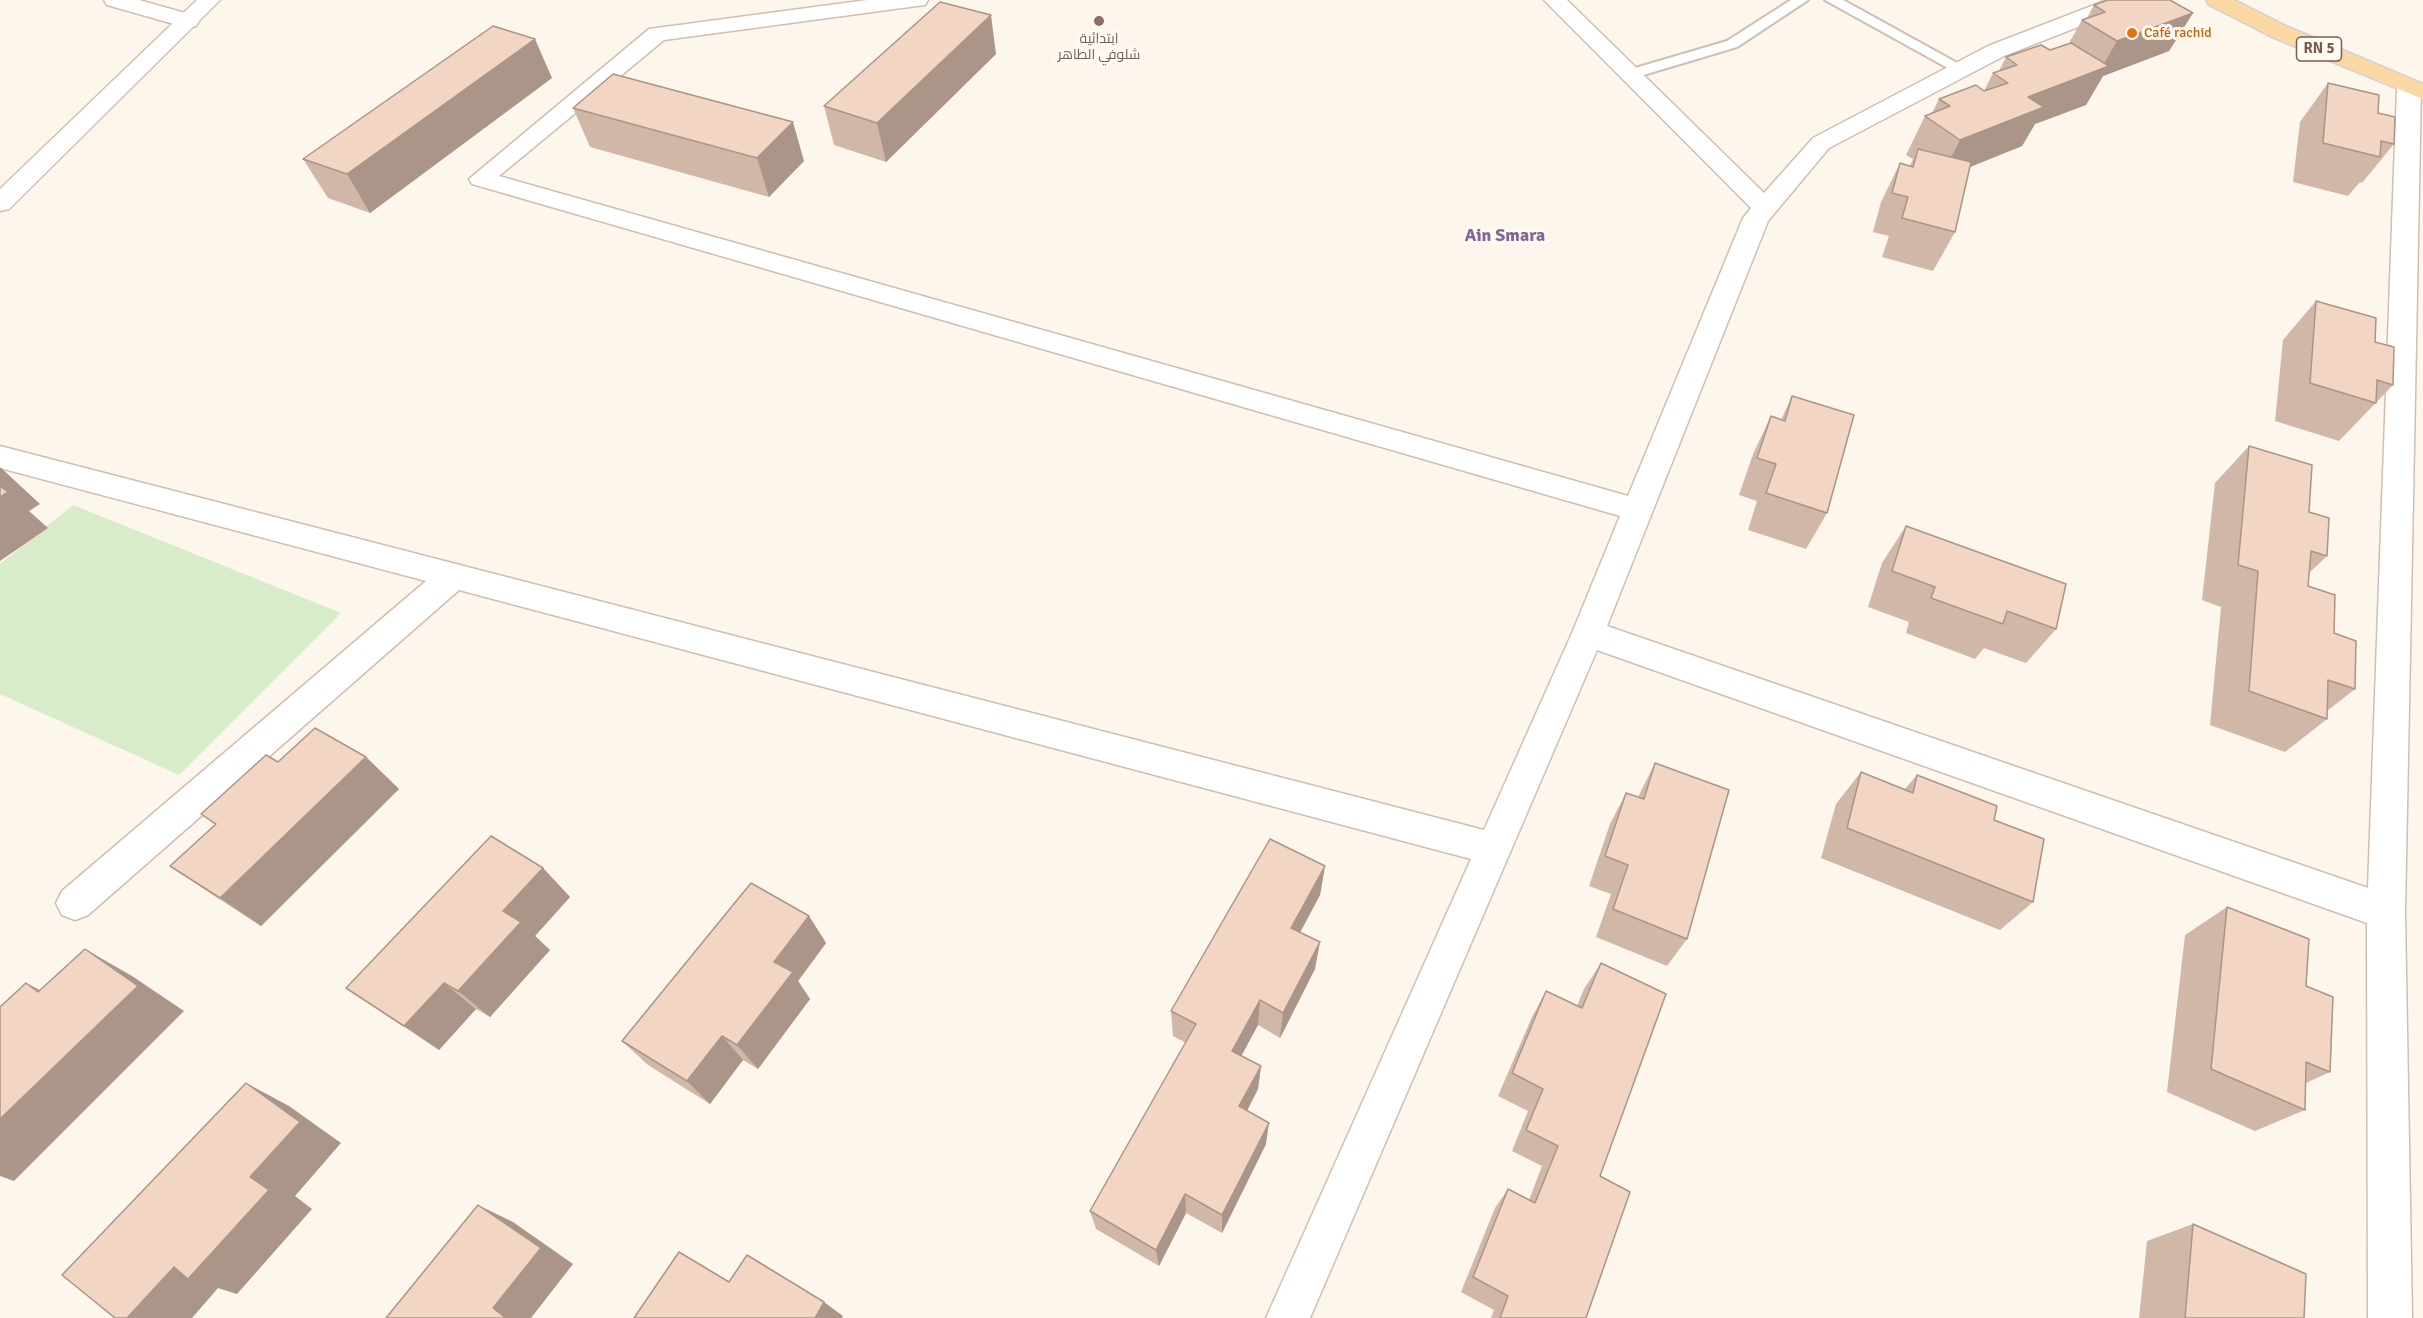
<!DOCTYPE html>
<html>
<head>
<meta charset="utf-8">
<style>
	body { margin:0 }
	canvas { display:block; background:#fdf6ec }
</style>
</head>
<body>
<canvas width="2423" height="1318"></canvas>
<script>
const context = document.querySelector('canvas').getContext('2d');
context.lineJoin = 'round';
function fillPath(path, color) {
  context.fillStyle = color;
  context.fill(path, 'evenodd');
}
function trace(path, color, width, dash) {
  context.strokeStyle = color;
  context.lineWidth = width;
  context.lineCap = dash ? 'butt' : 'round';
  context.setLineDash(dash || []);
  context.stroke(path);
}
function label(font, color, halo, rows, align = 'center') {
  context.font = font + ' Signika,Cairo,sans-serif';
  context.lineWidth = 6;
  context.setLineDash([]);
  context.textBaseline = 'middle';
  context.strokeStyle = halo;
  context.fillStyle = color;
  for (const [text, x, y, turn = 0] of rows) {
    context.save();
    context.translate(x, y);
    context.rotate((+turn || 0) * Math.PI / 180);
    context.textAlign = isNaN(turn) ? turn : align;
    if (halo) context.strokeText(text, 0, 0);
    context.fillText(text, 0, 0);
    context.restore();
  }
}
fillPath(new Path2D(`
	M73,505l268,108 -162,162 -179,-81v-130z`), '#d8ecc9');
const service = new Path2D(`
	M1791,0h17l-71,47 -107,32 -8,-5 3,-3 102,-30z
	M1825,0h18l125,69 -3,3h-10z`);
const minor = new Path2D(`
	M104,0h35l57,16 3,5 -3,5 -8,2 -81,-23z
	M867,0h61l-3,5 -8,1 -253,34 -165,136 1129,320 115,-278 8,-10 -207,-208h23l197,193 49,-55 175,-92 119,-46h30l-3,5 -130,51 -175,92 -61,73 -161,405 761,262 29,-801 4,-5h16l4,5 -16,825 7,406h-44l-1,-395 -770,-273 -287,668h-44l205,-459 -1012,-269 -371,325 -13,5 -13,-5 -6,-12 6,-12 364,-310 -426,-113v-22l1484,384 88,-197 48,-117 -1148,-332 -3,-5 180,-150z`);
const secondary = new Path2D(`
	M197,0h23l-211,209 -9,2v-22z`);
const primary = new Path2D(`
	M2206,0h28l54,27 135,57v15l-151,-62 -63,-32z`);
trace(service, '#d1beb0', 4);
trace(minor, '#d1beb0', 3);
trace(secondary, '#d6c0b0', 3);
trace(primary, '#dad1cd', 3);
fillPath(service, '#fff');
fillPath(minor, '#fff');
fillPath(secondary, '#fff');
fillPath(primary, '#fbd9a5');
fillPath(new Path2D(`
	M2094,5l99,8 -24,38 -66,25 -17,29 -51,19 -13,22 -52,21 -15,65 -22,39 -51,-14 7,-21 -16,-4 8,-30 19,-39 10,3 3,-7 -7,-4 19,-39 7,-3 7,-14 45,-8 9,-18 6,-2 7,-14 44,-7 19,-7 13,-23 5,-2z
	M996,54l-110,108 -52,-17 -10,-39z
	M552,78l-182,135 -42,-15 -25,-39z
	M2328,83l50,30 16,31 -32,39 -2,-1 -12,14 -55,-14 7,-60z
	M573,108l231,53 -35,36 -179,-50z
	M2316,301l59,41 18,43 -54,56 -64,-20 8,-81z
	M1792,396l35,117 -21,36 -58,-19 9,-29 -18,-6 14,-41 18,-38 10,4z
	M2249,446l60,66 18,44 -18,17 -1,13 26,47 21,56 -28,22v8l-42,33 -75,-27 11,-118 -19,-7 13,-117z
	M1906,526l150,103 -30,34 -42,-15 -9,11 -69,-26 3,-11 -41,-15 14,-44z
	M366,757l33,32 -138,137 -48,-31 -43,-29 45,-41 -14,-11 77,-52z
	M1655,763l32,176 -20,27 -71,-29 15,-43 -22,-8 21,-62 16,-31 12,4z
	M1861,772l44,17 12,-14 77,45 39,82 -33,28 -179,-72 15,-54z
	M1325,866l-5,29 -20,37 15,37 -35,69 -22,-13 -17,31 20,10 -3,23 -11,22 19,33 -44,89 -36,-20 -27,53 -63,-37 -6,-18 96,-168 -13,-7 -2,-25z
	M543,868l27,29 -35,39 15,14 -60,67 -14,-8 -37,41 -93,-62z
	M2227,907l79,79 24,86 -24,11 -1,27 -50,21 -88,-39 18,-157z
	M809,916l17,27 -28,38 12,18 -52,70 -15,-9 -33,44 -62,-39 -26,-24z
	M1601,963l-1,213 -14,142h-95l3,-8 -33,-18 34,-84 13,-19 21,11 13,-34 -30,-15 16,-40 -30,-15 34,-79 14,-26 31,15 7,-17z
	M2193,1224l111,94h-165l8,-77z`), '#d1b7a8');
fillPath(new Path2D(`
	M2193,13l-24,38 -66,25 -17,29 -51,19 -13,22 -82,33 20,-39 68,-43 73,-28 16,-28z
	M991,15l5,39 -110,108 -9,-39z
	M535,39l17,39 -182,135 -23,-39z
	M793,122l11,39 -35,36 -12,-39z
	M0,467l40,37 -11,7 19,17 -48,33z
	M366,757l33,32 -138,137 -41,-28z
	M1325,866l-5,29 -32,60 3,-27z
	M543,868l27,29 -35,39 15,14 -60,67 -32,-26 45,-80z
	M809,916l17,27 -28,38 12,18 -52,70 -21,-24 37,-83z
	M1320,942l-5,27 -35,69 3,-25z
	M85,949l47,27 52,35 -170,170 -14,-5v-57z
	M26,983l51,26 -39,-17z
	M444,983l32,26 -37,41 -35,-24z
	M1260,1000l-2,25 -27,50 1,-24z
	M722,1036l21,24 -33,44 -23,-23z
	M1261,1066l-3,23 -20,39 1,-22z
	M246,1083l43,23 52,37 -46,53 17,13 -75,85 -19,-6 -26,30h-65l123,-141z
	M1269,1123l-3,21 -44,89v-18z
	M1185,1194l1,19 -27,53 -3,-16z
	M478,1205l35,17 60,42 -42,54h-25l-13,-10z
	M824,1302l19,14 -1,2h-27z`), '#aa9588');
const building = new Path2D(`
	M2108,0h62l23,13 -76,28 -35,-21 23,-8 -11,-7z
	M940,2l51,13 -114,108 -53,-17z
	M493,26l42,13 -188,135 -44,-15z
	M2071,43l38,23 -81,31 16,10 -84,33 -35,-24 25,-10 -11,-7 37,-14 8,6 24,-8 -15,-10 24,-8 -11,-8 35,-12 9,5z
	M613,74l180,48 -36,36 -184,-50z
	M2328,83l51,12 -1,18 17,4 -1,27 -13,-3 -1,16 -57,-14z
	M1918,149l53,13 -16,70 -53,-14 6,-21 -16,-4 8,-30 13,4z
	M2316,301l60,17 -1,24 19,5 -1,38 -16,-5 -1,23 -66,-20z
	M1792,396l62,19 -27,98 -61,-20 10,-29 -19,-6 14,-42 14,5z
	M2249,446l63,19 -3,47 20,6 -2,38 -16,-5 -3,35 27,9 -1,38 22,8 -1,48 -27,-9 -1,39 -78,-28 9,-120 -20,-6z
	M0,486l8,6 -8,5z
	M1906,526l160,58 -10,45 -49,-18 -4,13 -72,-26 4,-11 -43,-16z
	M315,728l51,29 -146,141 -50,-32 46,-42 -15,-10 65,-59 12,7z
	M1655,763l74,27 -42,149 -74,-30 15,-44 -23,-9 21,-63 18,6z
	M1861,772l52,21 4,-18 80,31 -3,14 50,19 -11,63 -186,-74z
	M491,836l52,32 -40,43 18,11 -63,69 -14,-8 -40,43 -58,-38z
	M1270,839l55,27 -34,62 29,14 -37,71 -23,-13 -28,51 29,15 -22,40 30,17 -47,92 -37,-21 -29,56 -66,-39 106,-187 -25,-13z
	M751,883l58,33 -35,46 19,10 -56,73 -15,-9 -35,45 -65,-40z
	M2227,907l82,32 -3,47 27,11 -3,75 -24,-10 -1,48 -94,-41z
	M85,949l53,37 -138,133v-112l26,-24 12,9z
	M1601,963l65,31 -66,182 30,16 -44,126h-86l8,-22 -35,-19 35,-88 27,14 23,-57 -32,-16 17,-41 -31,-16 34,-82 36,17z
	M246,1083l54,39 -50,55 19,13 -81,89 -14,-12 -47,51h-12l-53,-43z
	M478,1205l63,43 -48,60 13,10h-120z
	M2193,1224l113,50 -2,44h-119z
	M679,1252l50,30 18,-27 77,47 -9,16h-181z`);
fillPath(building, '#f3d5c3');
trace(building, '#aa9588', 1.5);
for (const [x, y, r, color] of [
	[1099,21,6,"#8d6e63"],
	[2132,33,6,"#e8710a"]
]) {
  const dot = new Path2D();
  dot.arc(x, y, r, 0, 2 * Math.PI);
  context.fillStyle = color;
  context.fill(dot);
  trace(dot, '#fffaf3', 2);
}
label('14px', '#c56008', '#fffaf3', [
	["Café rachid",2144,33]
], 'left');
label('14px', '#785e54', '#fffaf3', [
	["ابتدائية",1099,39],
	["شلوفي الطاهر",1099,55]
]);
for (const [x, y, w] of [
	[2319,49,45]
]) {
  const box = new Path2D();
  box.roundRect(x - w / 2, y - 12, w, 24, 4.5);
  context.fillStyle = '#fffaf3';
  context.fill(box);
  trace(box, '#7a5c4d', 1.5);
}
label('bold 15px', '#7a5c4d', null, [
	["RN 5",2319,49]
]);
label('bold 18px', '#846695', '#fffaf3', [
	["Ain Smara",1505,236]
]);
</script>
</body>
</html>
